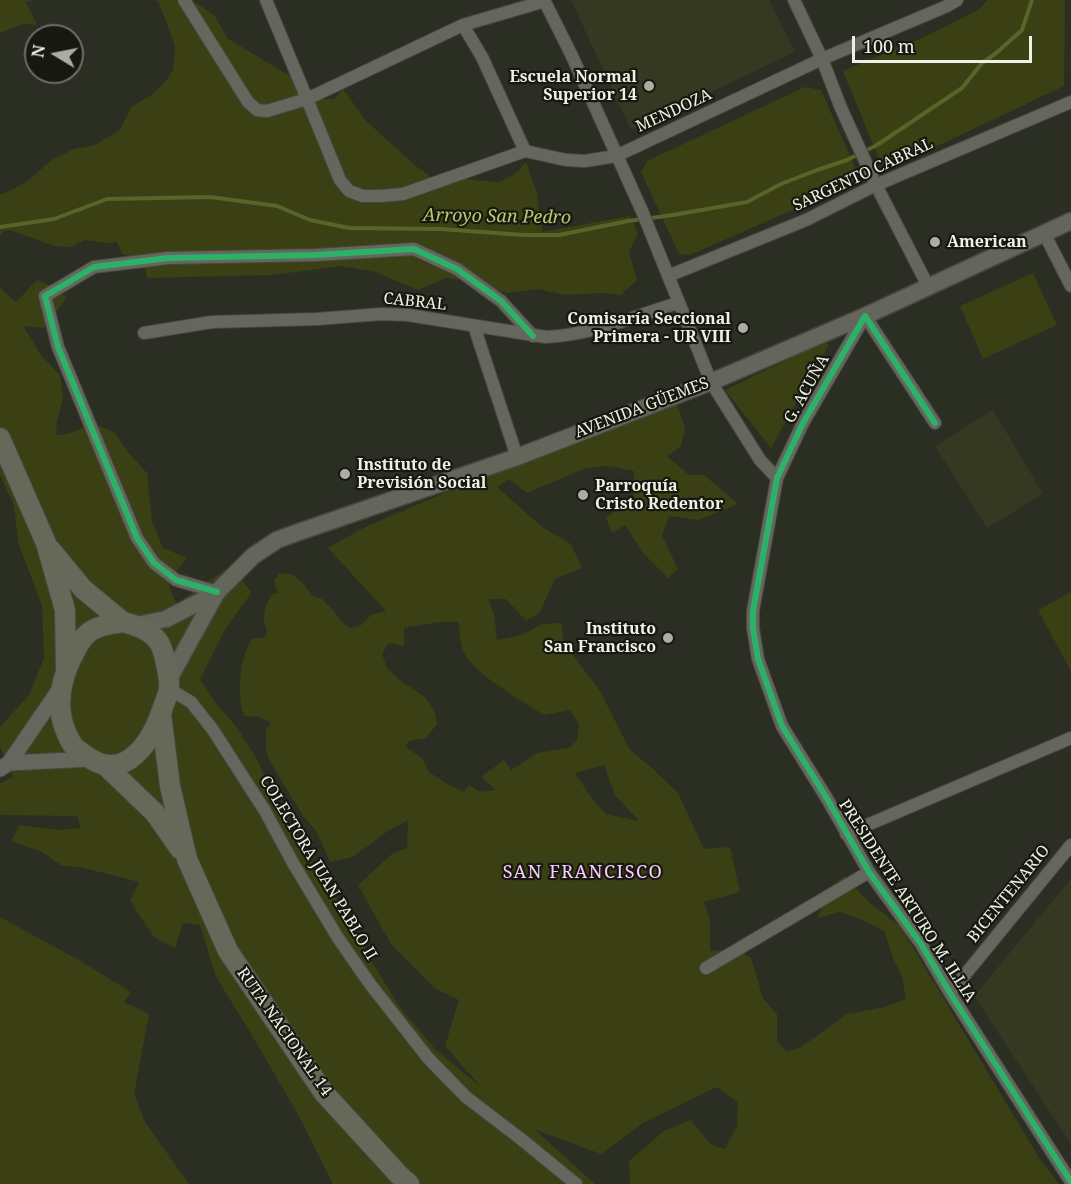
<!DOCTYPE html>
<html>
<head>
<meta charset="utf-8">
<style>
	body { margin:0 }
	#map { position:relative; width:1071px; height:1184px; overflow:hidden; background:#2b2e23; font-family:"Noto Serif",serif }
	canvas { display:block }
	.north { position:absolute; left:24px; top:24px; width:60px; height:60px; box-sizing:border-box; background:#171810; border:2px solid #6d6f65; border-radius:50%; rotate:280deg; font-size:16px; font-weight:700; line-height:24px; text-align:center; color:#eef1e5 }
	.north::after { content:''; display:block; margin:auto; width:21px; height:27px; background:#aaada1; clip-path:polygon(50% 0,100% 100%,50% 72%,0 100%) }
	.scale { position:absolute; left:852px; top:36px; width:180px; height:27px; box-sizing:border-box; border:3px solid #eef1e5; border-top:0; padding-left:8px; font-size:18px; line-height:21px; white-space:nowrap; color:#eef1e5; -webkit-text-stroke:4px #171810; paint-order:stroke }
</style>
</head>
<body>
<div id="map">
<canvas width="1071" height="1184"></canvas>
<div class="north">N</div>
<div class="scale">100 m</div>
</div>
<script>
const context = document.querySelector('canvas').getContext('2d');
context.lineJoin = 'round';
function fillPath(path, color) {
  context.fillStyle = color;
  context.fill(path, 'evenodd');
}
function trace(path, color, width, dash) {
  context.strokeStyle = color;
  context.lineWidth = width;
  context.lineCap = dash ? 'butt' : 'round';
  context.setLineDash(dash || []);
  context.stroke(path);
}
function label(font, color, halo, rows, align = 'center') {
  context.font = font + ' "Noto Serif",serif';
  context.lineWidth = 4.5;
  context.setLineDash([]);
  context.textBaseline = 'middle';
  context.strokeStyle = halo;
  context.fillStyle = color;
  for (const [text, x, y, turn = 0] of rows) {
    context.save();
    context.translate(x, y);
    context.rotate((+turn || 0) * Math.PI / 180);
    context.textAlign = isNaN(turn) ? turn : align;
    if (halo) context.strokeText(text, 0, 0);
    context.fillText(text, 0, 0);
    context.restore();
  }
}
fillPath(new Path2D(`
	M571,0h198l26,52 -164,78z
	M993,410l50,84 -56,34 -52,-82z
	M1071,879v265l-97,-148z`), '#353921');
fillPath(new Path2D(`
	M0,0h36l-10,2 11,23 -13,-1 -24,9z
	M155,0h37l23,16 13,23 66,39 13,21h27l9,-10 23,32 50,45 15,11 18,-3 24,6 27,2 15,-8 11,-12 11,31 5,39 88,-16 8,17 -9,19 8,28 -16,15 -18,-2 -38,2 -27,-6 -32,4 -31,-11 -29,-4 -28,12 -42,-18 -35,-6 -69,9 -125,3 -3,-15 -10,-6 -12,-3 -5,-12 -9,1 -24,-3 -12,7 -17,-1 -46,-16 -5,1 -4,5v-42h4l22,-12 26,-22 22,-11 21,-4 25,-15 11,-23 19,-11 15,-14 8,-12 2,-24 -16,-43z
	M988,0h77l-1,86 -173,82 -10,-4 -38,-93 79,-33 56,-28z
	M805,87l16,3 37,84 1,7 -169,74 -11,-1 -38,-82 6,-11z
	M1033,273l24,52 -74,34 -23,-53z
	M37,280l13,5 17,12 -23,31 -21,-2 18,29 19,20 3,23 -6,23 -1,14 12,-1 25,-11 22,10 13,19 19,21 5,48 11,27 24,10 -19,24 8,22 53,-37 23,25 -26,36 -26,51 17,26 18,20 22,34 17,39 24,37 19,37 28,39 27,51 29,47 35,41 45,37 -36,-41 14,-46 -25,-12 -43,-44 -33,-59 34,-31 15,-6 1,-28 -20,11 -35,26 -23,5 -14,-31 -13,-15 -34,-56 -3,-11v-19l5,-8 -13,-5 -14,-1c-7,-19 -5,-60 8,-77l14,-2c2,-10 -2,-11 -2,-19 0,-9 3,-16 8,-24l7,-1 -3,-5 -2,-8 6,-7 12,1 12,10 8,12 10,3 11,11 7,10 10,8 10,-2 11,-11 15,-4 -58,-63 35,-20 100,-43 93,-34 121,-47 8,24 -4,18 -14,10 22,19h15l34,29 -39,16 -30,-4 -7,20 16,33 -10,9 -24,-24 -19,-29 -13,8 -6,-15 28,-23v-24l-27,-5 -21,2 -59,25 -18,-14 -12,8 45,40 29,17 11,24 -27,11 -15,33 -14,9 -20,-22h-18l6,15 3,26 25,-5 20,-11 19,-1 3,20 36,48 20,40 10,19 22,18 26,25 26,56 26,-2 10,45 -36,10 6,18v31l28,-2 13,9 12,40 14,16v27l10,11 14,-5 46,-33 38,-7 21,-8 -4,-22 -9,-19 -9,-27 -24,-12 -20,-7 -23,6 14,-30 13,-12 25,26 31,24 140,233 19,25h-429l-1,-23 35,-30 27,-11 20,25 14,4 12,-23 1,-24 -21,-15 -74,36 -42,31 -67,-25 61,55h-262l-34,-68 -46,-79 -37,-60 -16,-52 -17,-2 -8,25 -21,-11 -24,-36 9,-19 -59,-15 -18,-1 -20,-14 -31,-11 9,-16 38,5 23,-2 -4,-12 -77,-1v-32l13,-6 -13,-31v-19l29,-32 15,-37 -2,-52 -24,-64 -4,-37 -14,-30v-190l2,5 14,12zM439,622h19c2,9 2,20 5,28 8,23 61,52 81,65l26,-5 9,14 -2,17 -9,7 -31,5 -26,17 -7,-10 -23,17 15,13 -16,2 -11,-7 -5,7 -20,-10 -15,-10 -6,-13 -18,-13 4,-5 17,-3 11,-14 -2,-11 -10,-16 -24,-16 -14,-13 -5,-14 7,-11 15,3v-18zM604,765l11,30 24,26 -33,-7 -13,-14 -18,-27z
	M822,343l7,1 -58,104 -46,-58z
	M1071,592v79l-33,-61z
	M0,917l77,42 54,33 -7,10 25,12 -15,80 11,28 44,62h-189z`), '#3a4013');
trace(new Path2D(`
	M0,227l54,-8 53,-20 103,-2 67,9 33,14 39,8 92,1 82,6h36l69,-14 45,-6 74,-13 34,-18 36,-14 30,-10 30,-15 85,-57 20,-25 13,-9 27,-24 10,-30`), '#5a6428', 4);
const minor = new Path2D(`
	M184,0l64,102 9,8 10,1 40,-12 33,81 9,11 14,5h17l23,-2 122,-43
	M266,0l41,99 156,-74 82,-24
	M544,0l28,56 70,155 69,171 49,78 17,18
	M794,0l28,59 19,49 35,77 52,101
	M463,25l19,32 43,94 41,9 19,1 31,-5 206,-97 125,-53 10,-6
	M1044,233l27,53
	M668,276l138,-56 70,-35 195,-83
	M474,326l43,131
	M144,333l68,-11 105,-3 64,-5 27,1 138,22c46,-2 89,-21 132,-34
	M935,423l-70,-107 -62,107 -26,55 -24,133v17l5,31 24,67 44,71 43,75 52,72 29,49 121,189
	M217,592l-41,-12 -22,-17 -17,-25 -79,-191 -13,-51 49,-29 74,-9 147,-3 99,-6 43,20 44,32 32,35
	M169,689l22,13 22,28 52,81 28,52 45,75 32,46 58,74 38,39 55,42 55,45
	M846,834l225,-96
	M706,968l163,-96
	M950,993l121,-148`);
const tertiary = new Path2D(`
	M9,763l82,-4
	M0,769l9,-6 52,-76`);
const secondary = new Path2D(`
	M137,625l29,-6 51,-26
	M168,681l49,-89 36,-36 24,-16 19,-7 221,-76 194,-75 154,-66 206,-95`);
const trunk = new Path2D(`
	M0,438l46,105 19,67 1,59
	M51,550l32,39 40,33
	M123,622c12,3 27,8 35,19 6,7 12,39 11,48 -1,6 -4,12 -6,18 -10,32 -37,77 -75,50 -13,-9 -15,-9 -21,-23 -12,-25 -7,-51 4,-75 4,-7 8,-17 14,-23 9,-10 25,-12 38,-14z
	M161,714l9,72 17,73 41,92 96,142 75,82 10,9
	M106,766l49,47 25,36`);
trace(minor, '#474940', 14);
trace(tertiary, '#474940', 17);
trace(secondary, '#474940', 19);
trace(trunk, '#474940', 22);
trace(minor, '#65675e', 12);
trace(tertiary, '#65675e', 15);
trace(secondary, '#64655b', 16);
trace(trunk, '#66685a', 20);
trace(new Path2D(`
	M935,423l-70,-107 -62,107 -26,55 -24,133v17l5,31 24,67 44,71 43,75 52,72 29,49 121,189
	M217,592l-41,-12 -22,-17 -17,-25 -79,-191 -13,-51 49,-29 74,-9 147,-3 99,-6 43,20 44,32 32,35`), '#2db169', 6);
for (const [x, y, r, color] of [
	[649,86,6,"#aaada1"],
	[935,242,6,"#aaada1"],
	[743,328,6,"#aaada1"],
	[345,474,6,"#aaada1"],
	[583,495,6,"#aaada1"],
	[668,638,6,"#aaada1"]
]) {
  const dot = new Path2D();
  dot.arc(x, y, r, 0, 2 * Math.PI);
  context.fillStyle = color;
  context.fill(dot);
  trace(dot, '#171810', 2);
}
label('bold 16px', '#eef1e5', '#171810', [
	["Escuela Normal",637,77],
	["Superior 14",637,95],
	["American",947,242,"left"],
	["Comisaría Seccional",731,319],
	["Primera - UR VIII",731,337],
	["Instituto de",357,465,"left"],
	["Previsión Social",357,483,"left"],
	["Parroquía",595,486,"left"],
	["Cristo Redentor",595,504,"left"],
	["Instituto",656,629],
	["San Francisco",656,647]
], 'right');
label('16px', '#eef1e5', '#171810', [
	["MENDOZA",674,111,-25],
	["SARGENTO CABRAL",863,175,-25],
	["CABRAL",415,302,6],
	["G. ACUÑA",807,389,-61],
	["AVENIDA GÜEMES",642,408,-21],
	["COLECTORA JUAN PABLO II",318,868,59],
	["BICENTENARIO",1009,894,-51],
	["PRESIDENTE ARTURO M. ILLIA",907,901,57],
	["RUTA NACIONAL 14",284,1032,55]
]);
label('italic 18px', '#b9c96d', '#171810', [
	["Arroyo San Pedro",497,217,1]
]);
context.letterSpacing = '1.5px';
label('18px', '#fccdfb', '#171810', [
	["SAN FRANCISCO",583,873]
]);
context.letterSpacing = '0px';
</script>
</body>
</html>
